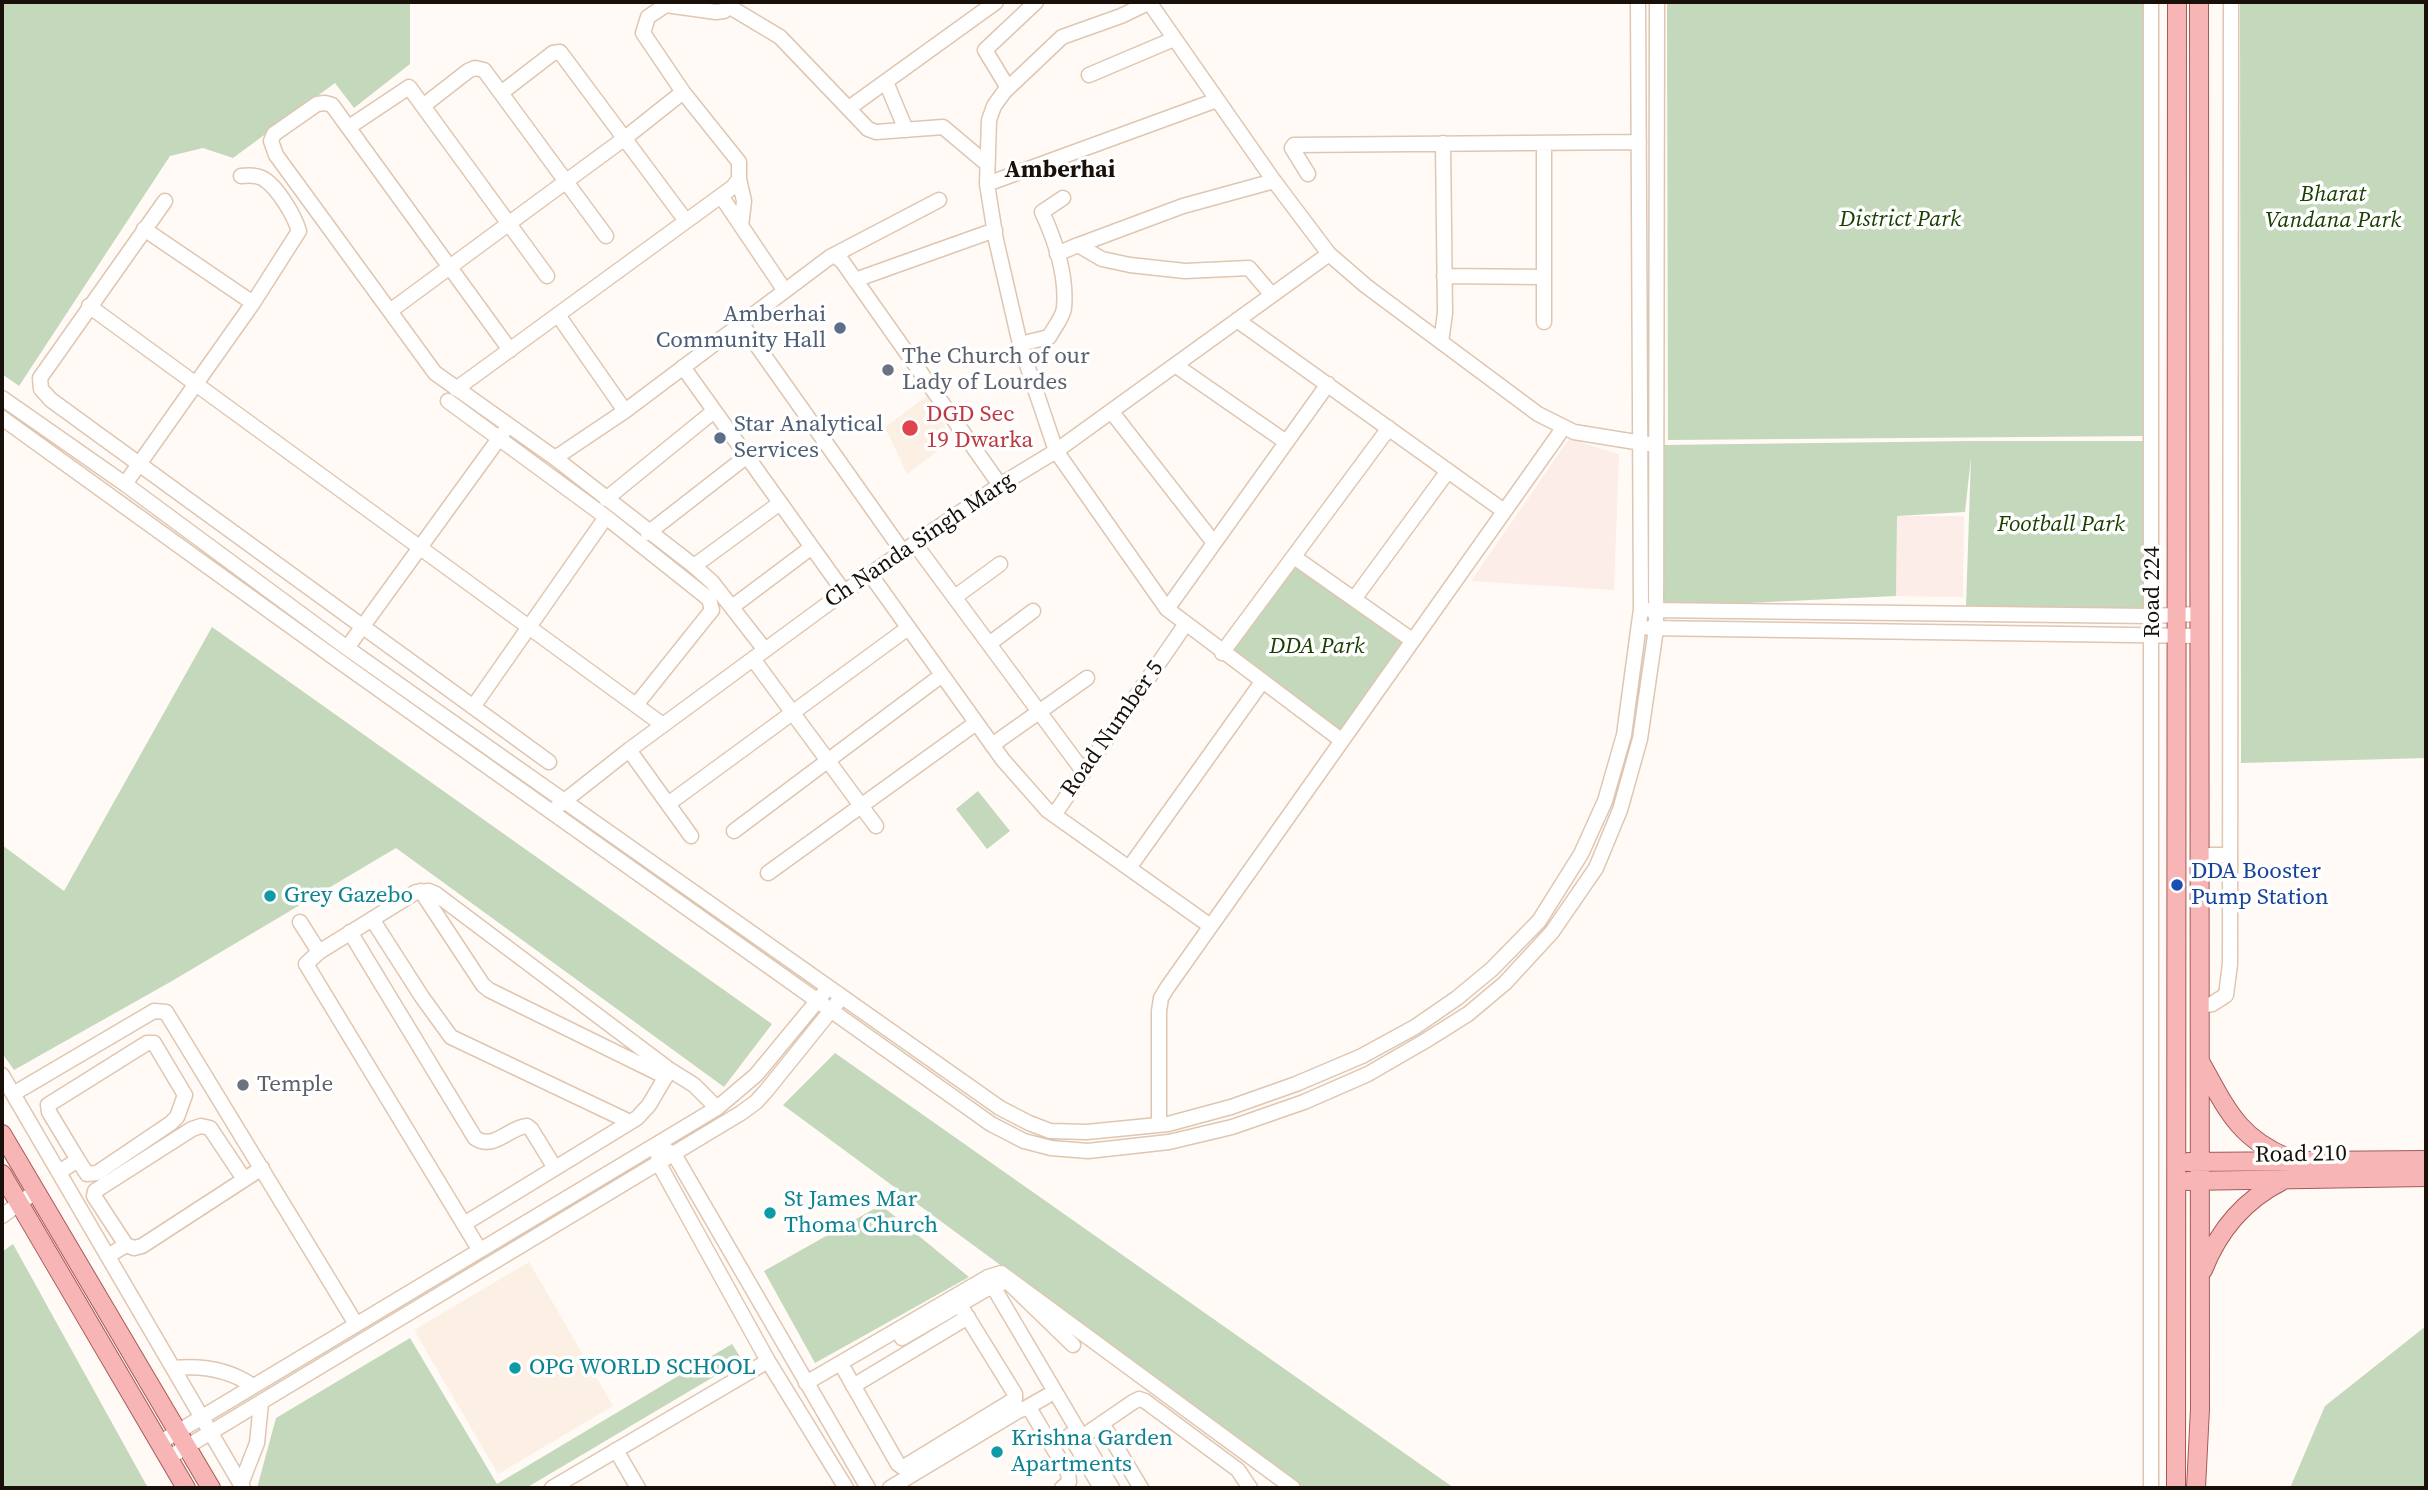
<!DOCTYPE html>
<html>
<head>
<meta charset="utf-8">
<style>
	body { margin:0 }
	#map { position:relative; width:2428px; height:1490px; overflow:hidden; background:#fffaf5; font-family:"Source Serif 4",serif }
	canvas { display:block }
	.frame { position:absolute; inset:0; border:4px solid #191009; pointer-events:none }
</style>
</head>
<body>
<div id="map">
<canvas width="2428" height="1490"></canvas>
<div class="frame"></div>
</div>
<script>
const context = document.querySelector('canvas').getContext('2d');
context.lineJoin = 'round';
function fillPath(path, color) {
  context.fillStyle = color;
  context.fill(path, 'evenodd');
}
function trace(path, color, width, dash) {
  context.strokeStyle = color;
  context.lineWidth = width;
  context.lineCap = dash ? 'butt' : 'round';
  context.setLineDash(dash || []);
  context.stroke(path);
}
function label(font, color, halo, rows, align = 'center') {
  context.font = font + ' "Source Serif 4",serif';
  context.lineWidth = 7;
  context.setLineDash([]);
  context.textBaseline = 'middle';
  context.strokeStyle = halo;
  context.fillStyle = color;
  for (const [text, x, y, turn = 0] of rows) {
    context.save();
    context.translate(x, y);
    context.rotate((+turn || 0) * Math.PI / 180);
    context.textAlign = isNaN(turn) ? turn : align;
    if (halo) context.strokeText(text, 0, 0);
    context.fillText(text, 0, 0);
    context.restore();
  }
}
fillPath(new Path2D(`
	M1569,439l50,15 -5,136 -143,-9z
	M1897,516h67l-1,81 -67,-1z`), '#fcede8');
fillPath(new Path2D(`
	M931,393l20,48 -44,33 -22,-47z
	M529,1262l84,144 -115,68 -84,-144z`), '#fcefe4');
fillPath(new Path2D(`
	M2,2h408v62l-56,44 -19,-25 -102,75 -30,-10 -33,8 -151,230 -17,-12z
	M1667,2h478l1,434 -478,4z
	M2240,2h186v756l-185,5z
	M1972,441h173l1,169 -180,-3 5,-150 -6,55 -68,4 -1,80 -235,11 2,-162z
	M1294,562l112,74 -66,100 -116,-82z
	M212,627l560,397 -48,63 -328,-239 -224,133 -158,89 -12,-17v-208l62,46z
	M978,791l32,40 -23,18 -31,-40z
	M835,1053l619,435h-151l-520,-383z
	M881,1205l88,72 -154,86 -51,-92z
	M13,1244l135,244h-146v-236z
	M2426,1326v162h-136l35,-82z
	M410,1338l87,146 235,-140 10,16 -216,128h-269l19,-70z`), '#c4d8bb');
const minor = new Path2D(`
	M1149,2l125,179 55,73 37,32 172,128 36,18 74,12
	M1150,2l-29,14 -59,21 -58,55 -10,14 -5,14 -2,64 9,56 24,104 36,107 111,158 174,131
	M2151,2v1486
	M730,7l50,30 88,92 8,3 67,-5 44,37
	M1089,75l85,-36
	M886,82l20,48
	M1008,88l-23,-38 51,-48
	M501,93l52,-40 7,-1 126,169
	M423,106l45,-35 7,-3 9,2 122,166
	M849,108l147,-106
	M349,127l60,-40 138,189
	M1308,174l-16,-26 2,-3 345,-3
	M739,179l5,22 -3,25
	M987,184l230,-84
	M721,196l64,95
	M165,201l-125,177 1,11 10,11 498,362
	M144,229l109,74
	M1073,247l110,-41 91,-25
	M1057,254l21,-9 24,14 28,6 55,6 64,-3 23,27
	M830,257l5,-1 7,5 158,224
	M1444,276l100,1
	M855,280l140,-50
	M89,306l574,419
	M390,311l235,-173 58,-46
	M558,315l67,96
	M1237,320l267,191
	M1544,322v-179
	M741,323l162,229
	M1441,342l4,-29 -2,-170
	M1020,344l29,-7c5,-9 14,-20 15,-29 3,-32 -9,-68 -22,-96l21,-14
	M510,350l-178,-245 -7,-2 -8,1 -43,30 -3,7 5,14 159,218 120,85 139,108 18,16 53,68
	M1175,365l111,77
	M683,367l161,225
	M456,389l277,-202 6,-8v-17l-56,-70 -40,-59 5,-16 18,-12 50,7 8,-1 8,-9
	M2,398l123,86 222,164 653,460 29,15 21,8 37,1 81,-8 63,-17 65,-23 66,-28 53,-29 42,-29 35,-29 47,-48 42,-67 24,-53 19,-66 17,-126 -3,-607
	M448,401l158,116 103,82 3,11 -76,95
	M1111,411l103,132
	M2,418l337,243 652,463 33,17 27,7 37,3 81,-9 63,-15 72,-25 64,-28 57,-33 43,-27 37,-31 47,-51 44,-64 24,-58 20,-71 16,-110 1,-627
	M555,458l70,-47 205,-154 109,-57
	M125,484l128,-181 46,-72c-5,-16 -21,-43 -35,-52 -7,-4 -15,-4 -23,-3
	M606,499l108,-88
	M648,533l99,-77
	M915,544l168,227
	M1294,557l118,83
	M694,566l86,-63
	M870,574l133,186 44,50 162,115
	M955,597l45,-33
	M1354,599l94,-128
	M732,607l80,-60
	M1167,609l161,-225
	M1650,610l500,6 49,-2
	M1649,628l551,8
	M989,644l44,-33
	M347,648l156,-215
	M1222,653l167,-225
	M753,659l123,167
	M473,707l133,-190
	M992,745l95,-67
	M629,750l62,86
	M668,804l240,-176
	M558,806l71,-56 215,-158 156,-107 56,-34 273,-197
	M1054,815l131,-190
	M734,831l208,-156
	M2200,855h30
	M1129,868l133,-186
	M768,873l208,-150
	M421,891l62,94 6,5 177,87
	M372,919l50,78 29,40 179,85
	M300,922l19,30
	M350,932l125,206c19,13 34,-11 52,-12l4,3 24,39
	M2200,1006l12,-2 14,-9 4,-31 1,-962
	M2,1075l241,413
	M13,1094l141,-83 12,1 190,312
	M1159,1125v-114l2,-13 6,-10 397,-561
	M666,1150l8,4 194,334
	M658,1155l1,9 109,197 78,127
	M59,1172l19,-12 9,14 10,-1 74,-50 6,-6 8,-22 -31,-52h-7l-99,62 1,7 29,48
	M2,1216l34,-25
	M464,1224l173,-106 12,-13 20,-34
	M126,1245l-32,-49 1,-5 97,-62 9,-3 9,2 34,51
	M479,1249l-173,-285 13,-12 97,-60 13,-1 7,3 234,176 24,15 23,23
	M108,1256l18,-11 8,3 8,-2 120,-78
	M988,1278l124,210
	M902,1338l83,-48 22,-9 66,64
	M173,1368c29,-3 56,1 80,18
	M845,1371l53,93 4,3 5,-2 108,-66v-5l-55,-89
	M806,1383l182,-106 13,-4 292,215
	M853,1386l115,-69
	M1026,1408l21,-12
	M1102,1423l39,65
	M1070,1435l31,53
	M1082,1437l51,-35 6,-3 6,2 93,69 12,18
	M159,1443l558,-335 39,-33 67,-81
	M616,1450l22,38
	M168,1458l573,-345 15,-11 10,-11 71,-88
	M241,1484l16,-41 4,-40
	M552,1488l216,-127
	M890,1488l128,-77 8,-3 5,3 37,62 1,9 -7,6`);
const major = new Path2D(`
	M2201,1063c25,45 37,75 87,95
	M2,1134l209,354
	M2188,1162l238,-2
	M2,1174l184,314
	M2188,1181l238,-4
	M2203,1270c15,-38 41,-70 79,-89
	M2176,1488l1,-1486
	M2196,1488l4,-79 -1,-1407`);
trace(minor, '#dfc6b1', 17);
trace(major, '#a55b58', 20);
trace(minor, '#fff', 14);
trace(major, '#f7b5b5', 18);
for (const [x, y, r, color] of [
	[840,328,7,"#5c6f8a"],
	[888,370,7,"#6b7280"],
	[910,428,9,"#e0444e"],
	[720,438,7,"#5c6f8a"],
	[2177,885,7,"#1a4fb4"],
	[270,896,7,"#0f9aa8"],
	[243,1085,7,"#6b7280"],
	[770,1213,7,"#0f9aa8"],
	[515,1368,7,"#0f9aa8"],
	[997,1452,7,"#0f9aa8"]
]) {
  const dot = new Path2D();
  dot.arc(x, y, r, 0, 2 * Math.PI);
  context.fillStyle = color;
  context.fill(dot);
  trace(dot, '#fff', 2.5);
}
label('italic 23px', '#1a4000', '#fff', [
	["Bharat",2333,195],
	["Vandana Park",2333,221],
	["District Park",1900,220],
	["Football Park",2061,525],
	["DDA Park",1317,647]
]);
label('23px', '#4e5e75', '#fff', [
	["Amberhai",826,315],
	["Community Hall",826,341],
	["Star Analytical",734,425,"left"],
	["Services",734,451,"left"]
], 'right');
label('23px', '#5b616d', '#fff', [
	["The Church of our",902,357],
	["Lady of Lourdes",902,383],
	["Temple",257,1085]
], 'left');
label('23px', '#be3a42', '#fff', [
	["DGD Sec",926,415],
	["19 Dwarka",926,441]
], 'left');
label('23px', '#191009', '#fff', [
	["Ch Nanda Singh Marg",920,541,-34],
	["Road 224",2153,592,-90],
	["Road Number 5",1113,729,-55],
	["Road 210",2301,1155,-1]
]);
label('23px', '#164399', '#fff', [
	["DDA Booster",2191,872],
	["Pump Station",2191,898]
], 'left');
label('23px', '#0d838f', '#fff', [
	["Grey Gazebo",284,896],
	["St James Mar",784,1200],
	["Thoma Church",784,1226],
	["OPG WORLD SCHOOL",529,1368],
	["Krishna Garden",1011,1439],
	["Apartments",1011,1465]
], 'left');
label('bold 24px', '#191009', '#fff', [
	["Amberhai",1060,171]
]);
</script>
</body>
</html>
